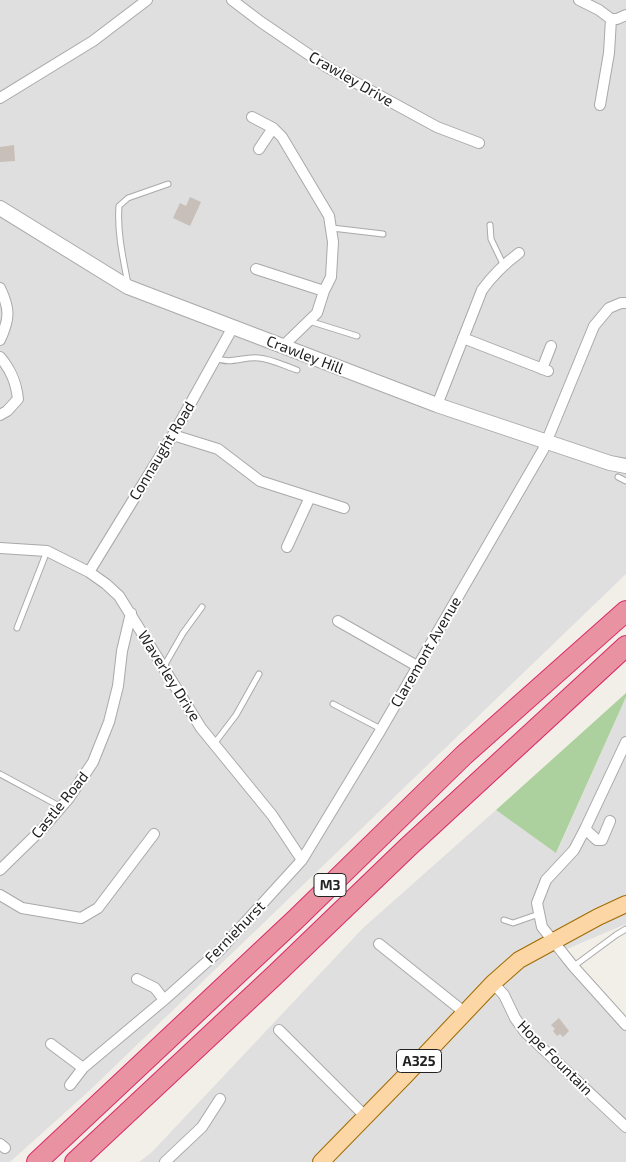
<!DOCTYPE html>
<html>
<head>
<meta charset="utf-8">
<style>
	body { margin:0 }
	canvas { display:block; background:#f2efe9 }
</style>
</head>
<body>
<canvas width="626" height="1162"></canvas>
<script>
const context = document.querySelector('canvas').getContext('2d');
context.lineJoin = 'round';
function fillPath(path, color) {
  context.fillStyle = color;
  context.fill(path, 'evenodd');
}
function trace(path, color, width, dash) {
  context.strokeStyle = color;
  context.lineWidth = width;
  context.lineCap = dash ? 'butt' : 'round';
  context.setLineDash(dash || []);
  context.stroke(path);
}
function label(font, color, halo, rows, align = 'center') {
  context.font = font + ' "Exo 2",sans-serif';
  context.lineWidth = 4;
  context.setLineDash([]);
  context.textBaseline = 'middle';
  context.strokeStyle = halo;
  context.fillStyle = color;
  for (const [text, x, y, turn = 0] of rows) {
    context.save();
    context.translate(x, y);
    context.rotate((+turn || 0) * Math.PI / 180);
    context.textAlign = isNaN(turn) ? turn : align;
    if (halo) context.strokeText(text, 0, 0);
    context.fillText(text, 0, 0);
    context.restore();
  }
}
fillPath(new Path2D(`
	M0,0h626v574l-537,517 -79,71h-10z
	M626,697v227l-71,30 71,77v131h-487l13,-10 211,-224 133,-118 61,42z`), '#e0dfdf');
fillPath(new Path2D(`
	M626,693v4l-70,156 -60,-43z`), '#add19e');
fillPath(new Path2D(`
	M14,145l1,16 -15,1v-15z
	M190,197l11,5 -11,24 -17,-8 7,-15 6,3z
	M559,1018l10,13 -6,6 -3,-3 -3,2 -4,-5 2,-2 -4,-4z`), '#c7bfb8');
const service = new Path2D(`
	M490,225l1,14 12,25
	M332,228l51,6
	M128,284c-5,-26 -11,-52 -9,-78l9,-8 40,-14
	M309,321l48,15
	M216,358c14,7 28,-2 43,0 12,1 26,8 38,12
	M618,477l8,4
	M17,628l30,-77
	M163,668l20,-35 19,-26
	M333,704l48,25
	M214,744l22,-29 23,-41
	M0,774l61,33
	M504,920l9,3 26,-9
	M574,966l42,-31 10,-6`);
const minor = new Path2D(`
	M232,0l29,22 66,45 110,60 42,16
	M579,0l20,10 12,9 -2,34 -9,52
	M611,19h6l9,-4
	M0,98l93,-57 54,-41
	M252,117l21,11 9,9 47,79 4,26 -2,35 -7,14 -7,22 -34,33
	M259,149l14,-21
	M256,269l68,22
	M0,288c10,21 10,30 0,52
	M463,338l85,33
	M0,357c11,13 16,25 18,42l-11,12 -7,4
	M542,369l9,-23
	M437,405l45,-115c11,-15 22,-26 37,-37
	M173,435l45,14 42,32 84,27
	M287,547l23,-50
	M0,548l47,3 42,21 17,12 13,12 82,132 71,87 30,45
	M89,572l84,-137 60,-108
	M338,621l79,45
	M626,742l-41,87 -11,21 -28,30 -9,23 5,24 31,39 53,59
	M585,829l12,11h5l8,-19
	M0,870l44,-43 25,-29 24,-36 16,-40 9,-36 4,-35 9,-38
	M0,895l22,13 59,10 17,-10 56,-74
	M379,944l85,68
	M137,979l18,9 9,12
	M493,983l11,12 11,23 10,14 101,95
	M279,1030l86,86
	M51,1044l32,24
	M70,1085l13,-17 81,-68 56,-50 82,-90 77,-127 164,-283 51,-124 15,-18 12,-5h5
	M0,1144l5,4
	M165,1162l37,-35 18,-28`);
const tertiary = new Path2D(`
	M0,208l128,79 309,118 173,58 16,3`);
const primary = new Path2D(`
	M321,1162l84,-86 88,-93 26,-23 79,-43 28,-13`);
const motorway = new Path2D(`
	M37,1162l259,-243 168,-164 162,-144
	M75,1162l202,-189 131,-126 218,-201`);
trace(service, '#a9a9a9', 7);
trace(minor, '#a9a9a9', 12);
trace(tertiary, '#a9a9a9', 16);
trace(primary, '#a06b00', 18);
trace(motorway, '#dc2a67', 22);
trace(service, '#fff', 5);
trace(minor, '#fff', 10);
trace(tertiary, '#fff', 14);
trace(primary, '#fcd6a4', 16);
trace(motorway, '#e892a2', 20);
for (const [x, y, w] of [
	[330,885,32],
	[419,1061,45]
]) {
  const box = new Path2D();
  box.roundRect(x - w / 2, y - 11.5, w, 23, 4);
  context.fillStyle = '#fff';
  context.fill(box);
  trace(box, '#222', 1);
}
label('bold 14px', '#222', null, [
	["M3",330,885],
	["A325",419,1061]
]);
label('15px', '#222', '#fff', [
	["Crawley Drive",351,79,30],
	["Crawley Hill",305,355,21],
	["Connaught Road",162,451,-59],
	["Claremont Avenue",426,652,-60],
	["Waverley Drive",169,676,58],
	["Castle Road",60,805,-51],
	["Ferniehurst",235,932,-46],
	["Hope Fountain",555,1058,45]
]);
</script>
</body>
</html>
